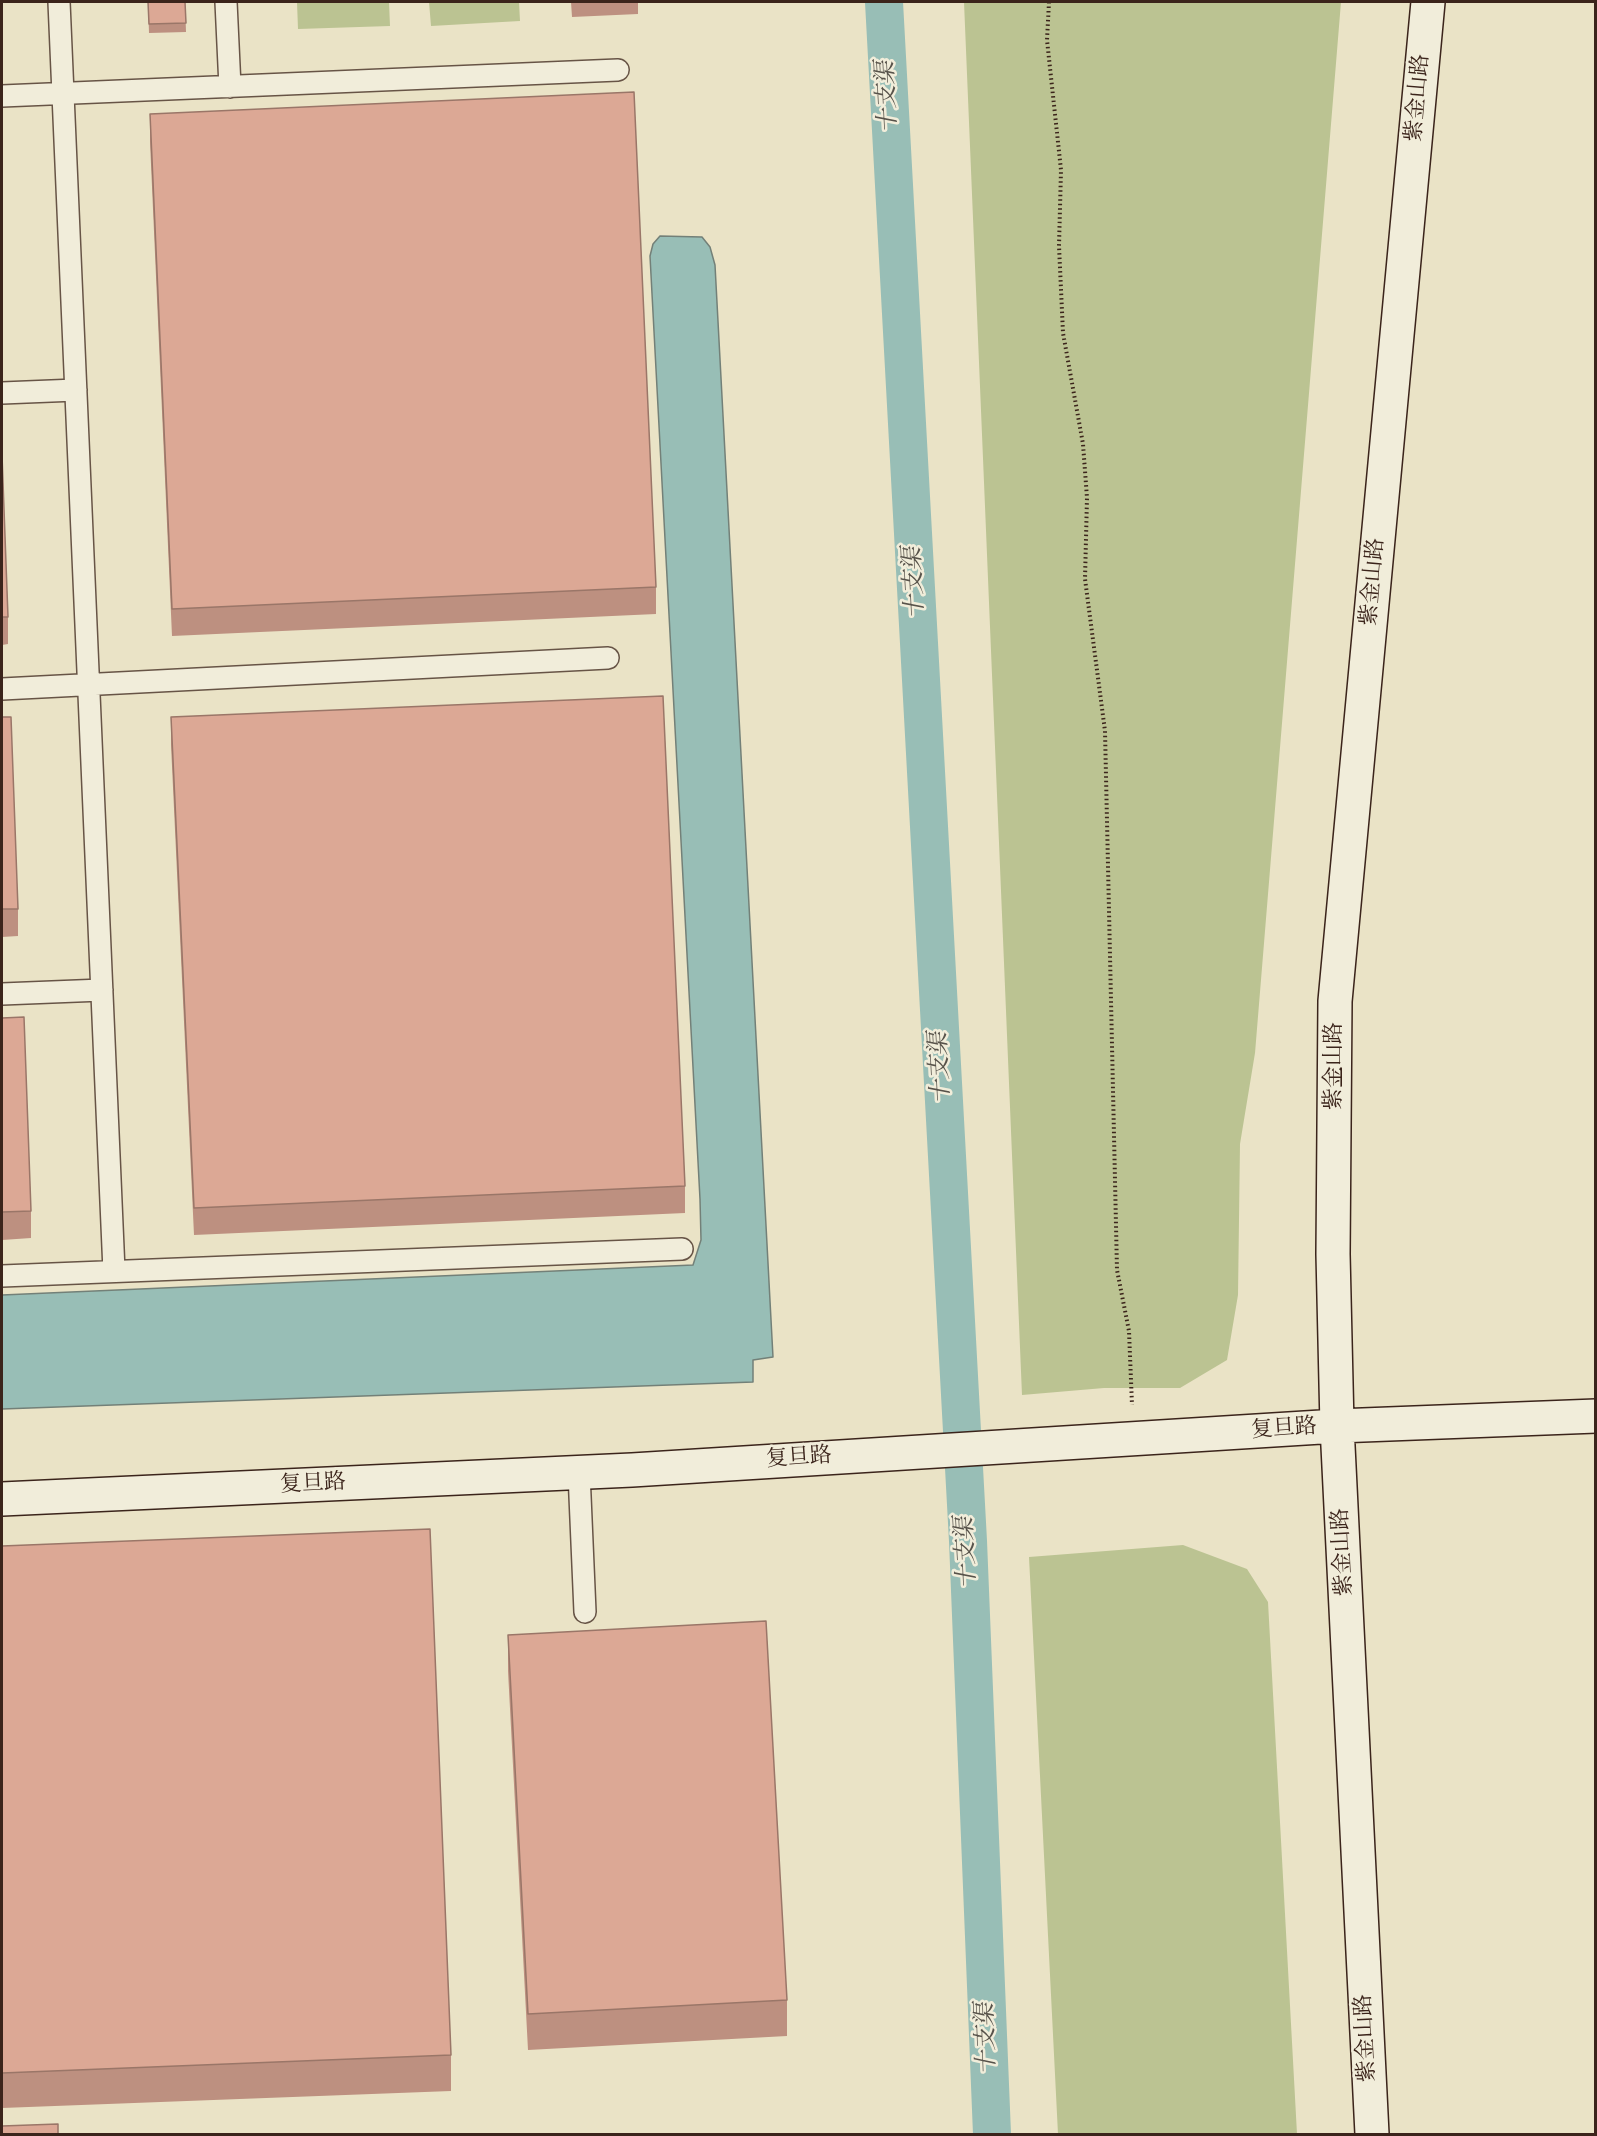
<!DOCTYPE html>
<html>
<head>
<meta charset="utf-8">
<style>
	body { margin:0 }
	#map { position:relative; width:1597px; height:2136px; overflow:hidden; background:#eae3c6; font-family:"IM FELL DW Pica",serif }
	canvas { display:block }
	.frame { position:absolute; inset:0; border:3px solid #3b241b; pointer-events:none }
</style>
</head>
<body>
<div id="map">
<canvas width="1597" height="2136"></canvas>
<div class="frame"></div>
</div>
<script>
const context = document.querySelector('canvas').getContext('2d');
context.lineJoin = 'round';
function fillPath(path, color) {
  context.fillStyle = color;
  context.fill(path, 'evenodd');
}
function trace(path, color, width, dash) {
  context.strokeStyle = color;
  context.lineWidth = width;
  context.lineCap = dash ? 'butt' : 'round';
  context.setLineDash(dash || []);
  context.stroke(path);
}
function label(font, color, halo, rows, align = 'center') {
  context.font = font + ' "IM FELL DW Pica","Noto Serif SC",serif';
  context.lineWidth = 5;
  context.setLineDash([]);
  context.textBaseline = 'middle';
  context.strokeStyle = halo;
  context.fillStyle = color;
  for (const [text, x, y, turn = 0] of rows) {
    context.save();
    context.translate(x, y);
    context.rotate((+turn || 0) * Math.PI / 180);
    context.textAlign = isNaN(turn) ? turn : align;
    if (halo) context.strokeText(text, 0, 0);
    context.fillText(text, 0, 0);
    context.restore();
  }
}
fillPath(new Path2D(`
	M297,2h92l1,24 -92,3z
	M429,2h90l1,19 -89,5z
	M964,2h377l-86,1051 -15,91 -2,151 -11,65 -47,28h-76l-82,7z
	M1183,1545l64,24 21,33 29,532h-239l-29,-577z`), '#bbc392');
const water = new Path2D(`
	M660,236l42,1 8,10 5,18 58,1092 -20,3v22l-751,27v-114l691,-30 8,-25 -1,-41 -50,-943 3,-12z`);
fillPath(water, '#98beb6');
trace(water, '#738078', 1.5);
trace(new Path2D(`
	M884,2l84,1539 24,593`), '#98beb6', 38);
const lane = new Path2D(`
	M59,2l55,1269
	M226,2l4,85
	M2,96l616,-26
	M2,393l74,-3
	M2,689l606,-31
	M2,994l100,-4
	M2,1276l680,-27
	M579,1473l6,139`);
const secondary = new Path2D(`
	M2,1499l630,-29 705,-44 259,-10
	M1372,2134l-35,-708 -4,-172 2,-253 93,-999`);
trace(lane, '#675446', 24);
trace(secondary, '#3b241b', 36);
trace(new Path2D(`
	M1049,2l-2,38 14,130 -2,76 4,87 20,111 4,54 -2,81 20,152 12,539 12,61 3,74`), '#3b241b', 4, [1.5, 3]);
trace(lane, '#f1edda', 21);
trace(secondary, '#f1edda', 33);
fillPath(new Path2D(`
	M148,2h37l1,30 -37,1z
	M571,2h67v12l-66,3z
	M150,114l506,473v27l-484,22 -22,-494z
	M2,455l6,162v27l-6,1z
	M2,717l16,192v27l-16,1z
	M171,717l514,469v27l-491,22 -23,-490z
	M2,1018l29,193v27l-29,2z
	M2,1546l449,509v36l-449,17z
	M508,1635l279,365v36l-259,14 -20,-379z`), '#bd9080');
const building = new Path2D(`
	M148,2h37l1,21 -37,1z
	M634,92l22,495 -484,22 -22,-495z
	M2,455l6,162h-6z
	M663,696l22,490 -491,22 -23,-491z
	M2,717h9l7,192h-16z
	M24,1017l7,194 -29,1v-194z
	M430,1529l21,526 -449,18v-527z
	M766,1621l21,379 -259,14 -20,-379z
	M58,2124v10h-56v-8z`);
fillPath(building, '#dca895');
trace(building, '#9a7668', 1.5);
label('22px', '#3b241b', '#f1edda', [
	["紫金山路",1419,98,-85],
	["紫金山路",1374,582,-85],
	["紫金山路",1335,1066,-90],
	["复旦路",1284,1430,-4],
	["复旦路",799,1459,-4],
	["复旦路",313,1485,-3],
	["紫金山路",1344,1552,-93],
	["紫金山路",1367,2038,-93]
]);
label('italic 24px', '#57524a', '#f1edda', [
	["十支渠",889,97,-93],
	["十支渠",916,583,-93],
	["十支渠",942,1068,-93],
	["十支渠",968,1553,-93],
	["十支渠",988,2039,-92]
]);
</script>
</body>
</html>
